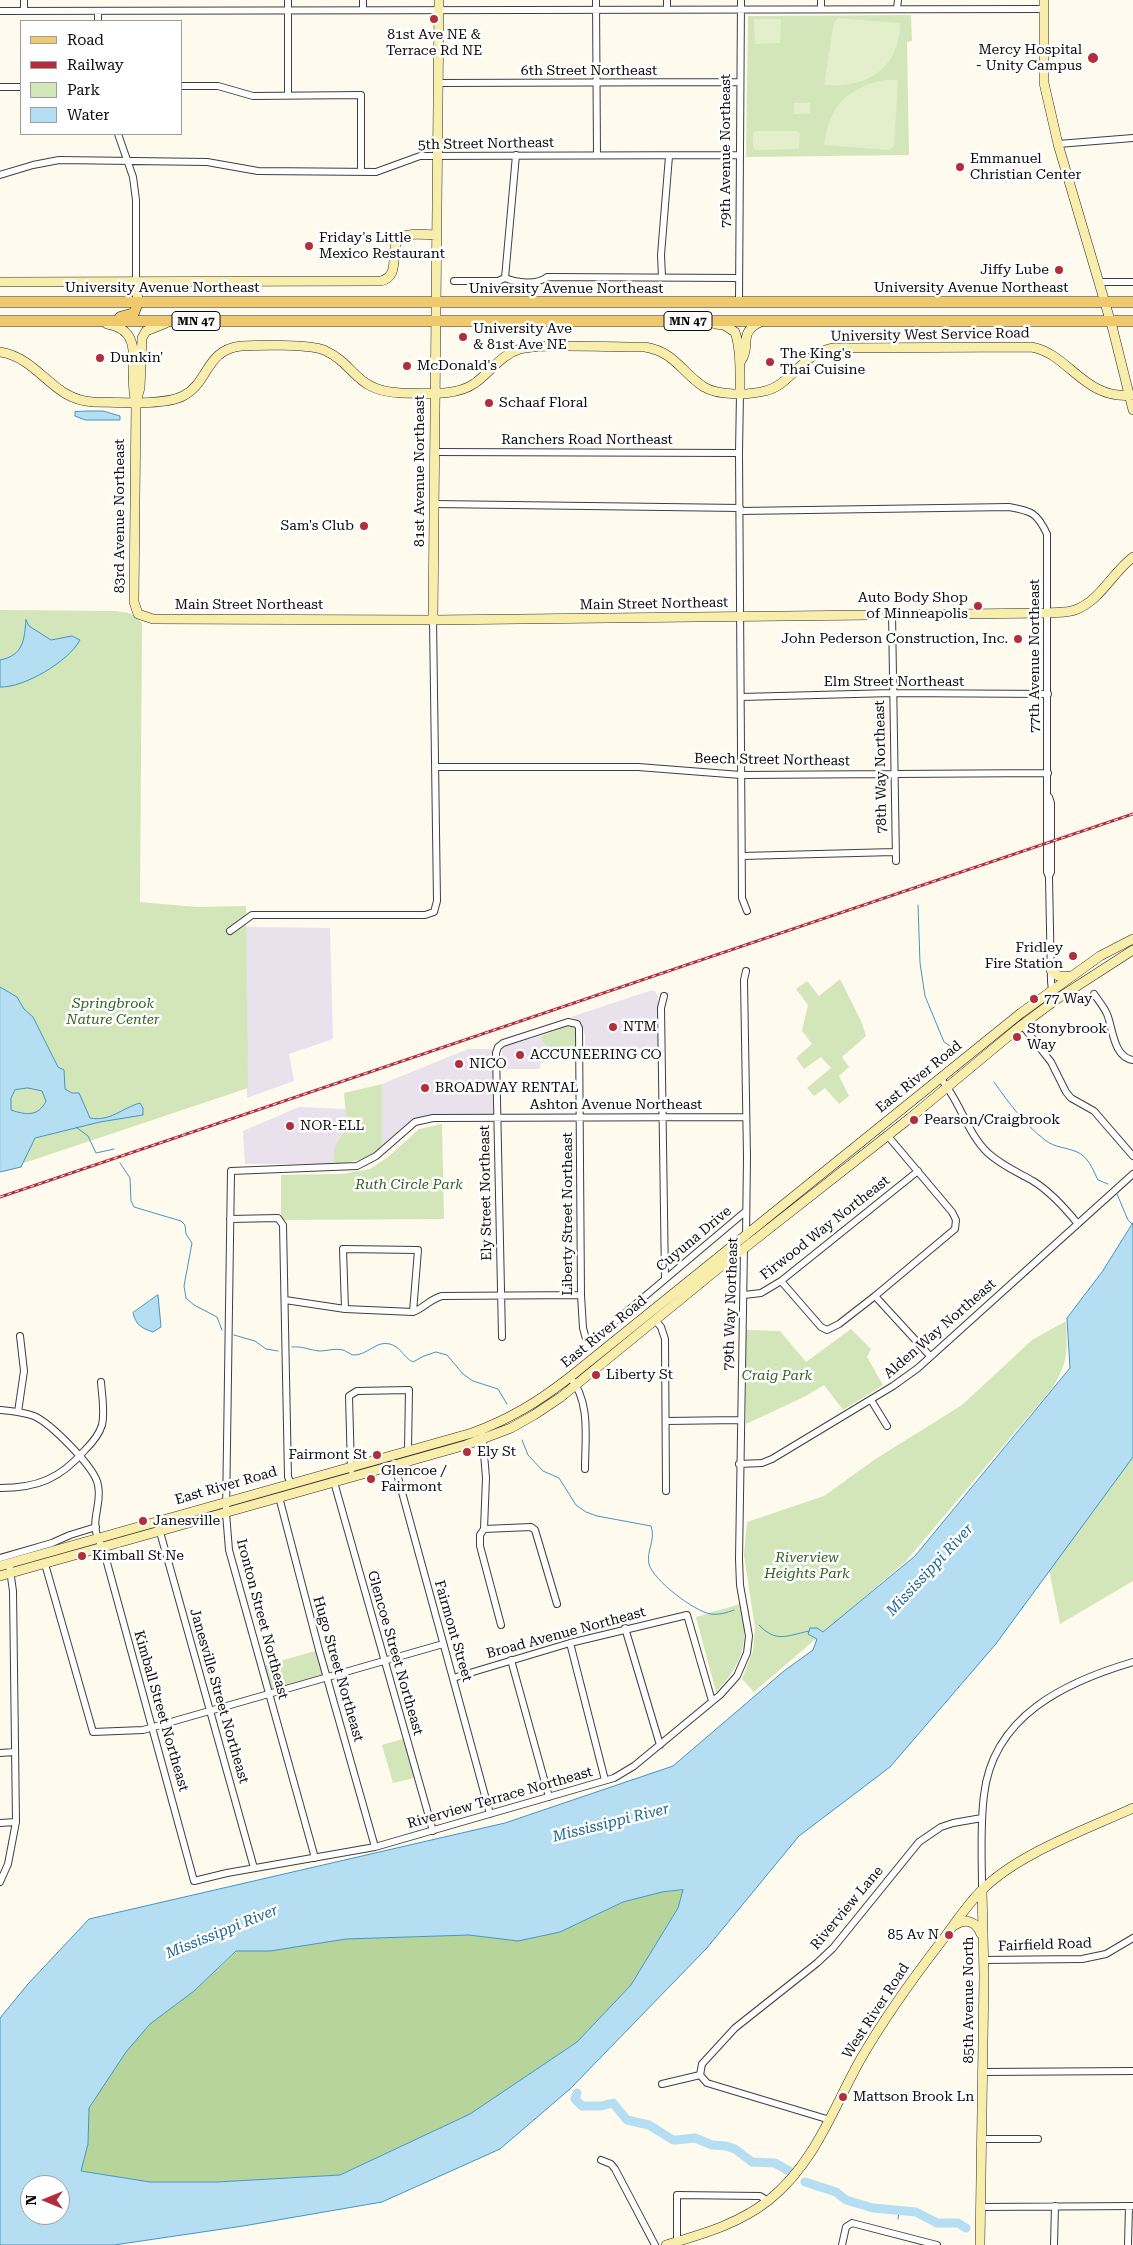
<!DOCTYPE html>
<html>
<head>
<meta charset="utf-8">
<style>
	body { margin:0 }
	#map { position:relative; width:1133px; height:2245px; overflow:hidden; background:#fefaed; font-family:"Roboto Serif",serif }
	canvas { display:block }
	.legend { position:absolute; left:20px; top:20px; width:162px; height:115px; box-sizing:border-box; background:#fff; border:1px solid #9e9e9e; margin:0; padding:6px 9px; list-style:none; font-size:15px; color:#0c0c0c }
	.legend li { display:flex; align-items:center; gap:10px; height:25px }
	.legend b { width:25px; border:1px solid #9e9e9e }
	.north { position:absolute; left:20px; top:2175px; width:50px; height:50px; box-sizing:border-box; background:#fff; border:1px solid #9e9e9e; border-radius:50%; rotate:270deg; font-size:14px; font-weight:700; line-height:20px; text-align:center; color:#0c0c0c }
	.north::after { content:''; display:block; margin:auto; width:18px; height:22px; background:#b32e3b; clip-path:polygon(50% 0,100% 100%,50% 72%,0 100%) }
</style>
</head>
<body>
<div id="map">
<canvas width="1133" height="2245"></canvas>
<ul class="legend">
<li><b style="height:6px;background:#efc96c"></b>Road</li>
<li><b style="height:6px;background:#b32e3b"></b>Railway</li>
<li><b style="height:14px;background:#d2e6b9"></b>Park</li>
<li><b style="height:14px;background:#b5def2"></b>Water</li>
</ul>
<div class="north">N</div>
</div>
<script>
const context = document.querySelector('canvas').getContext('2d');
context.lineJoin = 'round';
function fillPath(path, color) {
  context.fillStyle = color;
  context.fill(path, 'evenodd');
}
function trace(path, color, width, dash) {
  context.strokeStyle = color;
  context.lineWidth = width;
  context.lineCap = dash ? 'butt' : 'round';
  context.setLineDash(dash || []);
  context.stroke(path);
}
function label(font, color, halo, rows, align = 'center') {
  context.font = font + ' "Roboto Serif",serif';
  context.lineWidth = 5;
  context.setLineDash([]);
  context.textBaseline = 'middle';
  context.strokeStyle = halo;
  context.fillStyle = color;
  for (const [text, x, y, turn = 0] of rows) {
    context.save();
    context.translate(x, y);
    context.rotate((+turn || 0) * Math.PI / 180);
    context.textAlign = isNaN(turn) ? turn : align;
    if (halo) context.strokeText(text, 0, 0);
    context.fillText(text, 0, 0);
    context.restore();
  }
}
fillPath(new Path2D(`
	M246,927l84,1 3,111 -44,15 5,27 -47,17z
	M649,991h6l3,6 1,52h-39v7h-35v-21l-4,-12 -10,-6z
	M541,1036v3l35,10 1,8 -36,-1 -1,13h-38v-19l3,-4z
	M468,1049h25v65h-62l-19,6 -30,25v-61z
	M299,1107l47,2 1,16 -13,24v15h-89l-2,-33z`), '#e9e1eb');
fillPath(new Path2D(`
	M911,15l1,26 -5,1 2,113 -163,2 2,-141z
	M0,610l116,1 14,2 12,10 -2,279 57,5 49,-1 2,182 -248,83z
	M840,979l21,42 5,15 -24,21 7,10 -10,9 10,20 -10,8 -14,-16 -11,8 -7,-8 24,-20 -10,-11 -17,12 -8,-11 16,-14 -10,-13 6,-26 -12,-16 11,-8 12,15z
	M570,1025l6,4v20h-27l-8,-10v-3z
	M382,1084v61c-12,15 -30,17 -48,19v-15l13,-24 -3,-32z
	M442,1124l2,95 -163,1v-45l61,-1 28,-5 18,-12 31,-28z
	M1066,1321c1,30 3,39 -13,66l-147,174 -152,131 -12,-13 11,-28 2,-23 -11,-73 3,-33 77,-26 50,-36 88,-55 70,-65z
	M851,1329l20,20 -4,8 16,28 -40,25 -19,-25 -18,11 -60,28v-94l34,1 26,31z
	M1133,1457v124l-73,43 -11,-54z
	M740,1604c10,39 2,60 -24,88l-20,-75z
	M319,1650l8,27 -58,17 -7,-28z
	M406,1738l12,39 -25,6 -11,-38z`), '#d2e6b9');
fillPath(new Path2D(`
	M683,1890l-5,18 -47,77 -54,57 -107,72 -130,61 -123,7h-67l-69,-11 7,-27 1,-36 37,-56 24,-28 44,-33 43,-40h33l76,-12 123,-4 49,6 42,-9 63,-30 39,-10z`), '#b7d59a');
fillPath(new Path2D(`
	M838,18l62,5c0,46 -34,66 -76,62l10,-63z
	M754,19h27l-1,24 -25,1z
	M884,80h14l-4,66 -5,4 -65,-5c5,-38 22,-57 60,-65z
	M794,103h16v11h-16z
	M756,131h40l4,3 -1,15 -44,1 -2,-3v-13z`), '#e3eeca');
const water = new Path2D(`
	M88,411h15l17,5v4h-35l-10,-4v-4z
	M26,620l3,6 22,14 21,-4 8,4c-11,21 -56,48 -80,47v-27c24,-5 24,-20 26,-40z
	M0,987l17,10 7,12 9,8 25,50 6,3 1,19 7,4h7l11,25c20,4 32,-10 50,-15l3,5v7l-43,7 -65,16 -14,29 -21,5zM28,1088l14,3 4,10c-8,16 -20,14 -35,9v-12l4,-8z
	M1133,1223v234l-138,188 -105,122 -91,69 -93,113 -136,140 -70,60 -118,53 -139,24 -129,19h-114v-227l28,-34 61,-65 416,-96 168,-57 111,-95 29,-21 4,-11 -9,-5 2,-6h7l6,4 92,-76 155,-188 -3,-50 35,-46zM683,1890l-5,18 -47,77 -54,57 -107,72 -130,61 -123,7h-67l-69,-11 7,-27 1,-36 37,-56 24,-28 44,-33 42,-40h34l76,-12 123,-4 49,6 42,-9 63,-30 39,-10zM30,2185h30v30h-30z
	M158,1295l3,32 -8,5c-12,-4 -17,-7 -20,-19z`);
fillPath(water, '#b5def2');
trace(water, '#4196c4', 1);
trace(new Path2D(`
	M918,905l2,58 5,33 19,46 13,9
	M994,1082c15,21 30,42 51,58 10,8 21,7 32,12 11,4 16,18 21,28l10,4
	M76,1127l12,9 8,17 18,-4
	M120,1163l10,15 1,23 3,6 47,14 4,4 1,9 6,9 -8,43 2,12 8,7 23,12 5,13
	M1117,1194l11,26 5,5
	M234,1335l21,6 11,8 12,2
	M292,1347c10,-1 18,3 27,4 8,0 16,-3 24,-1 3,1 7,4 10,5 14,1 23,-15 37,-11 11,3 13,13 23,18l11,-6 12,-4 11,3 16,19 10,7 25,8 9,15
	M522,1440l6,15 15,16 16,7 17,27 10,7 11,4 54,10c5,14 -5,25 -2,38 4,16 46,48 62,50 8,1 15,-1 23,-4
	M759,1625c17,18 27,11 50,6
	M898,2219l1,-8`), '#4196c4', 1);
trace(new Path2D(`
	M577,2093l-2,6 7,7h19l12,-3 14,17 22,5 24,15
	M676,2140l19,-2 17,7 14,1 9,3 17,13 23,1 14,8
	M805,2182l31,10 10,8 27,8 43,4 21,11h21l8,5`), '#b5def2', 9);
const street = new Path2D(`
	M288,0v95
	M596,0l1,155
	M821,8v-8
	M897,8l1,-8
	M363,9v-9
	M667,9v-9
	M0,11l1044,-2
	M24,11v-11
	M98,21v-10
	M438,83l302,-1
	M181,86h37l35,10 108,-1v77
	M0,87h21
	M118,134l15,43 3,23v82
	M1058,144l75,-6
	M0,175l33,-10 26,-5 148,2 51,9 118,1 44,-16 319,-1
	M662,277l-1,-22 8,-99
	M505,278l11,-123
	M454,281h44l7,-3c12,5 32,7 42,-1l192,1
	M1099,282h34
	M739,302l2,-302
	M740,393l-1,60 3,445 5,13
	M435,452l304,1
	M434,504l306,4
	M740,511l269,-4c23,4 28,6 38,27v338l2,5 2,104 1,10 5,8
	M892,614l4,247
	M741,697l152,-4 155,1
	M436,767h202l103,8 307,-2
	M1049,797l2,6v69l-2,4
	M742,856l152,-4
	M230,931l22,-16h173l9,-3 3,-11 -4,-281
	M1094,994c4,6 10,13 13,20 6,14 6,43 26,46
	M664,996l-3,12 4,271
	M1022,1025l29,37 15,30 5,6 23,13 39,45
	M940,1078c20,22 26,54 48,75 13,12 29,19 45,28 18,11 32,27 45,43
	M230,1219l48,-1 5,7 5,252 3,6
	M746,1237l1,-80 -3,-177 2,-9
	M781,1281l40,46 6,3 12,-6 36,-28 80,-67 1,-9 -4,-8 -65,-77
	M744,1295l17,-2 20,-12 137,-110
	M875,1296l55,60
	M285,1300l60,9 68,3c11,-4 17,-13 29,-16l139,-1
	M345,1309l-2,-60 75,1 -5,62
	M656,1321l5,6 4,12 1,152
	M502,1337l-6,-284 2,-6 5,-4 65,-21 9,2 2,4 2,267 2,33 3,11h6l7,-4 147,-124
	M570,1377c21,25 15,61 15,92
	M871,1400l16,26
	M0,1410c11,1 23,2 34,6 16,7 61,51 64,69 5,24 -12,36 5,63l91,333 33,-8 148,-26 239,-69 20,-12 86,-71 17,-19 10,-23 2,-17 -9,-51 -1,-26 5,-312
	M18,1412l6,-41 -4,-35
	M666,1421l74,-1
	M482,1429l4,49 -2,51 -4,6v11l21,79
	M394,1463l96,351
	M739,1464l23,-1 10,-4 121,-73 25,-18 215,-194
	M351,1470l-2,-74 8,-5 52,-1 -1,60
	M334,1482l99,349
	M0,1488c37,0 60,-9 85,-38 7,-7 14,-15 17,-25 3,-13 0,-29 -1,-43
	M279,1497l40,153 56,197
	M484,1529l47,-2 4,3 22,74
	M160,1532l94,336
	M0,1558l52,-15 18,-8 26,-8
	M45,1564l48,168 50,-2 300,-86
	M625,1628l35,117
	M570,1643l35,137
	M511,1660l38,137
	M453,1678l117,-35 117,-28 25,86
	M0,1753l15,-1
	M0,1823l16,-1
	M315,1858l-86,-308 -3,-37 5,-342 126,-5 19,-10 39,-34 18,-4 313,-1
	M0,1882l8,-18 8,-42 -3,-231 -4,-28
	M982,1890c0,-32 -2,-64 2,-95 9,-79 81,-113 149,-133
	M983,1960l99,-1 24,-5 27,-16
	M983,2072l150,-1
	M700,2075l2,-11 33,-36 82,-65 16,-15 86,-106 22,-15 12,-4 29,-5
	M662,2084l38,-9 7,8 123,37
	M982,2139h56
	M601,2160l10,4 4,5 40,76
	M981,2207l152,-1
	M677,2241v-46l83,1 8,5
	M842,2245l4,-18 6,-4 85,22
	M1054,2245l1,-39
	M1128,2245l1,-39`);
const secondary = new Path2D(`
	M1044,0v83l14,61 55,186 20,80
	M0,282l381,-1c25,-6 1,-42 27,-46 8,-2 19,0 28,0
	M136,282l2,20
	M166,323l-20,8 -4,7 -2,50 -4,14 -2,200 4,12 15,5 280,1 614,-7c9,-1 20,0 28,-3 26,-10 37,-37 58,-53
	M107,324c42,7 19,48 29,78
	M715,324l9,1 11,7c6,17 5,43 5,61
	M0,352c41,7 50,47 93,50 22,0 71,4 90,-6 26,-13 22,-46 58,-50 18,-1 68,-2 83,4 33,15 30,41 77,43 23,0 55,4 74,-10 16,-11 25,-28 45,-34 15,-4 30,-3 45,-3 27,0 53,1 80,1 30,5 36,25 59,40 15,9 45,8 61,4 26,-6 34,-35 67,-43l199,-1c38,6 53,54 102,48
	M741,361c11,-16 -4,-27 19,-39
	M433,620l6,-620
	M1051,970l7,6h14
	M0,1566l472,-133c38,-14 66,-31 98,-56l451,-364 79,-57 33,-17
	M0,1576l466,-131 45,-17 23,-13 27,-18 153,-125 196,-154 112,-93 35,-26 76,-49
	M955,1925c11,-7 21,-4 26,9
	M666,2245c36,-11 73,-21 103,-45 45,-36 63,-89 90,-138 25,-44 54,-84 85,-124 12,-16 23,-33 37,-47 36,-37 106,-62 152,-83
	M980,2245l4,-270 -2,-85`);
const primary = new Path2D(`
	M0,302h1133
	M120,317l14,-4 4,-11
	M0,321h1133`);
trace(street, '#3f3f3f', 8);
trace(secondary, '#2e2e2e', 10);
trace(primary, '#1d1d1d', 11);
trace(street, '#fff', 6);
trace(secondary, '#f9edac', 9);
trace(primary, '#efc96c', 10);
const rail = new Path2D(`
	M0,1197l1133,-383`);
trace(rail, '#b32e3b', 3);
trace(rail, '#fff', 1, [4]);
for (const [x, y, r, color] of [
	[434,19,5,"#b32e3b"],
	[1093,58,6,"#b32e3b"],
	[960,167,5,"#b32e3b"],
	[309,246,5,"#b32e3b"],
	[1059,270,5,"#b32e3b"],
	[463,337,5,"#b32e3b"],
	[100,358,5,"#b32e3b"],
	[770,362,5,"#b32e3b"],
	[407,366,5,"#b32e3b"],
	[489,403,5,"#b32e3b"],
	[364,526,5,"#b32e3b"],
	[978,606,5,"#b32e3b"],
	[1018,639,5,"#b32e3b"],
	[1073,956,5,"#b32e3b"],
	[1034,999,5,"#b32e3b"],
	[613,1027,5,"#b32e3b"],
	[1017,1037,5,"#b32e3b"],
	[520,1055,5,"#b32e3b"],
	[459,1064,5,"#b32e3b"],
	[425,1088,5,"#b32e3b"],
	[914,1120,5,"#b32e3b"],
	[290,1126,5,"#b32e3b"],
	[596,1375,5,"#b32e3b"],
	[467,1452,5,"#b32e3b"],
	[377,1455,5,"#b32e3b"],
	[371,1479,5,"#b32e3b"],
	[143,1521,5,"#b32e3b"],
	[82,1556,5,"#b32e3b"],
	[949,1935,5,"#b32e3b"],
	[843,2097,5,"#b32e3b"]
]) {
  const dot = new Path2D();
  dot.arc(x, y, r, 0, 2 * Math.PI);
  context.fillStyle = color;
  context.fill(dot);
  trace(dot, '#fff', 2);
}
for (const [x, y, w] of [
	[196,321,48],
	[688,321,48]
]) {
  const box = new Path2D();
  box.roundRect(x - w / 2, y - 9.5, w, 19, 4);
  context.fillStyle = '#fff';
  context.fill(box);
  trace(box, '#0c0c0c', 1);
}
label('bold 12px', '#0c0c0c', null, [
	["MN 47",196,321],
	["MN 47",688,321]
]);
label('14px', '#0c0c0c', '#fff', [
	["81st Ave NE &",434,35,"center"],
	["Terrace Rd NE",434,51,"center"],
	["Mercy Hospital",1082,50,"right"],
	["- Unity Campus",1082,66,"right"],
	["Emmanuel",970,159],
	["Christian Center",970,175],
	["Friday's Little",319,238],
	["Mexico Restaurant",319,254],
	["Jiffy Lube",1049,270,"right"],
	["University Ave",473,329],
	["& 81st Ave NE",473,345],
	["The King's",780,354],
	["Thai Cuisine",780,370],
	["Dunkin'",110,358],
	["McDonald's",417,366],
	["Schaaf Floral",499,403],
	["Sam's Club",354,526,"right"],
	["Auto Body Shop",968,598,"right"],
	["of Minneapolis",968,614,"right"],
	["John Pederson Construction, Inc.",1008,639,"right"],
	["Fridley",1063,948,"right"],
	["Fire Station",1063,964,"right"],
	["77 Way",1044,999],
	["NTM",623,1027],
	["Stonybrook",1027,1029],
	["Way",1027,1045],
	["ACCUNEERING CO",530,1055],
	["NICO",469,1064],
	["BROADWAY RENTAL",435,1088],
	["Pearson/Craigbrook",924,1120],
	["NOR-ELL",300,1126],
	["Liberty St",606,1375],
	["Ely St",477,1452],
	["Fairmont St",367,1455,"right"],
	["Glencoe /",381,1471],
	["Fairmont",381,1487],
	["Janesville",153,1521],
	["Kimball St Ne",92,1556],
	["85 Av N",939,1935,"right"],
	["Mattson Brook Ln",853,2097]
], 'left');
label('14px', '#0c0c0c', '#fff', [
	["6th Street Northeast",589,71],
	["5th Street Northeast",486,144,-1],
	["79th Avenue Northeast",726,151,-90],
	["University Avenue Northeast",162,288],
	["University Avenue Northeast",971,288],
	["University Avenue Northeast",566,289],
	["University West Service Road",930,335,-1],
	["Ranchers Road Northeast",587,440],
	["81st Avenue Northeast",420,471,-90],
	["83rd Avenue Northeast",120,516,-90],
	["Main Street Northeast",654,604,-1],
	["Main Street Northeast",249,605],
	["77th Avenue Northeast",1035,656,-90],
	["Elm Street Northeast",894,682],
	["Beech Street Northeast",772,760,1],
	["78th Way Northeast",881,767,-91],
	["East River Road",919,1077,-39],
	["Ashton Avenue Northeast",616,1105],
	["Ely Street Northeast",486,1193,-91],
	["Liberty Street Northeast",568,1214,-90],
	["Firwood Way Northeast",825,1228,-38],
	["Cuyuna Drive",694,1239,-40],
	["79th Way Northeast",731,1304,-88],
	["Alden Way Northeast",940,1329,-41],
	["East River Road",604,1332,-39],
	["East River Road",226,1486,-16],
	["Ironton Street Northeast",262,1619,75],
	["Fairmont Street",453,1631,74],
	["Broad Avenue Northeast",566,1633,-15],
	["Glencoe Street Northeast",395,1653,74],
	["Hugo Street Northeast",338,1669,74],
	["Janesville Street Northeast",219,1696,74],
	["Kimball Street Northeast",161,1711,74],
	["Riverview Terrace Northeast",500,1798,-16],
	["Riverview Lane",847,1908,-50],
	["Fairfield Road",1045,1945,-2],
	["85th Avenue North",969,2000,-90],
	["West River Road",876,2011,-57]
]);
label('italic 14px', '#315f21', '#fff', [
	["Springbrook",113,1004],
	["Nature Center",113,1020],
	["Ruth Circle Park",409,1185],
	["Craig Park",777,1376],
	["Riverview",807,1558],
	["Heights Park",807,1574]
]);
label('italic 15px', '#1e6795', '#fff', [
	["Mississippi River",930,1570,-47],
	["Mississippi River",611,1823,-14],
	["Mississippi River",222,1932,-22]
]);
</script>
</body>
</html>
